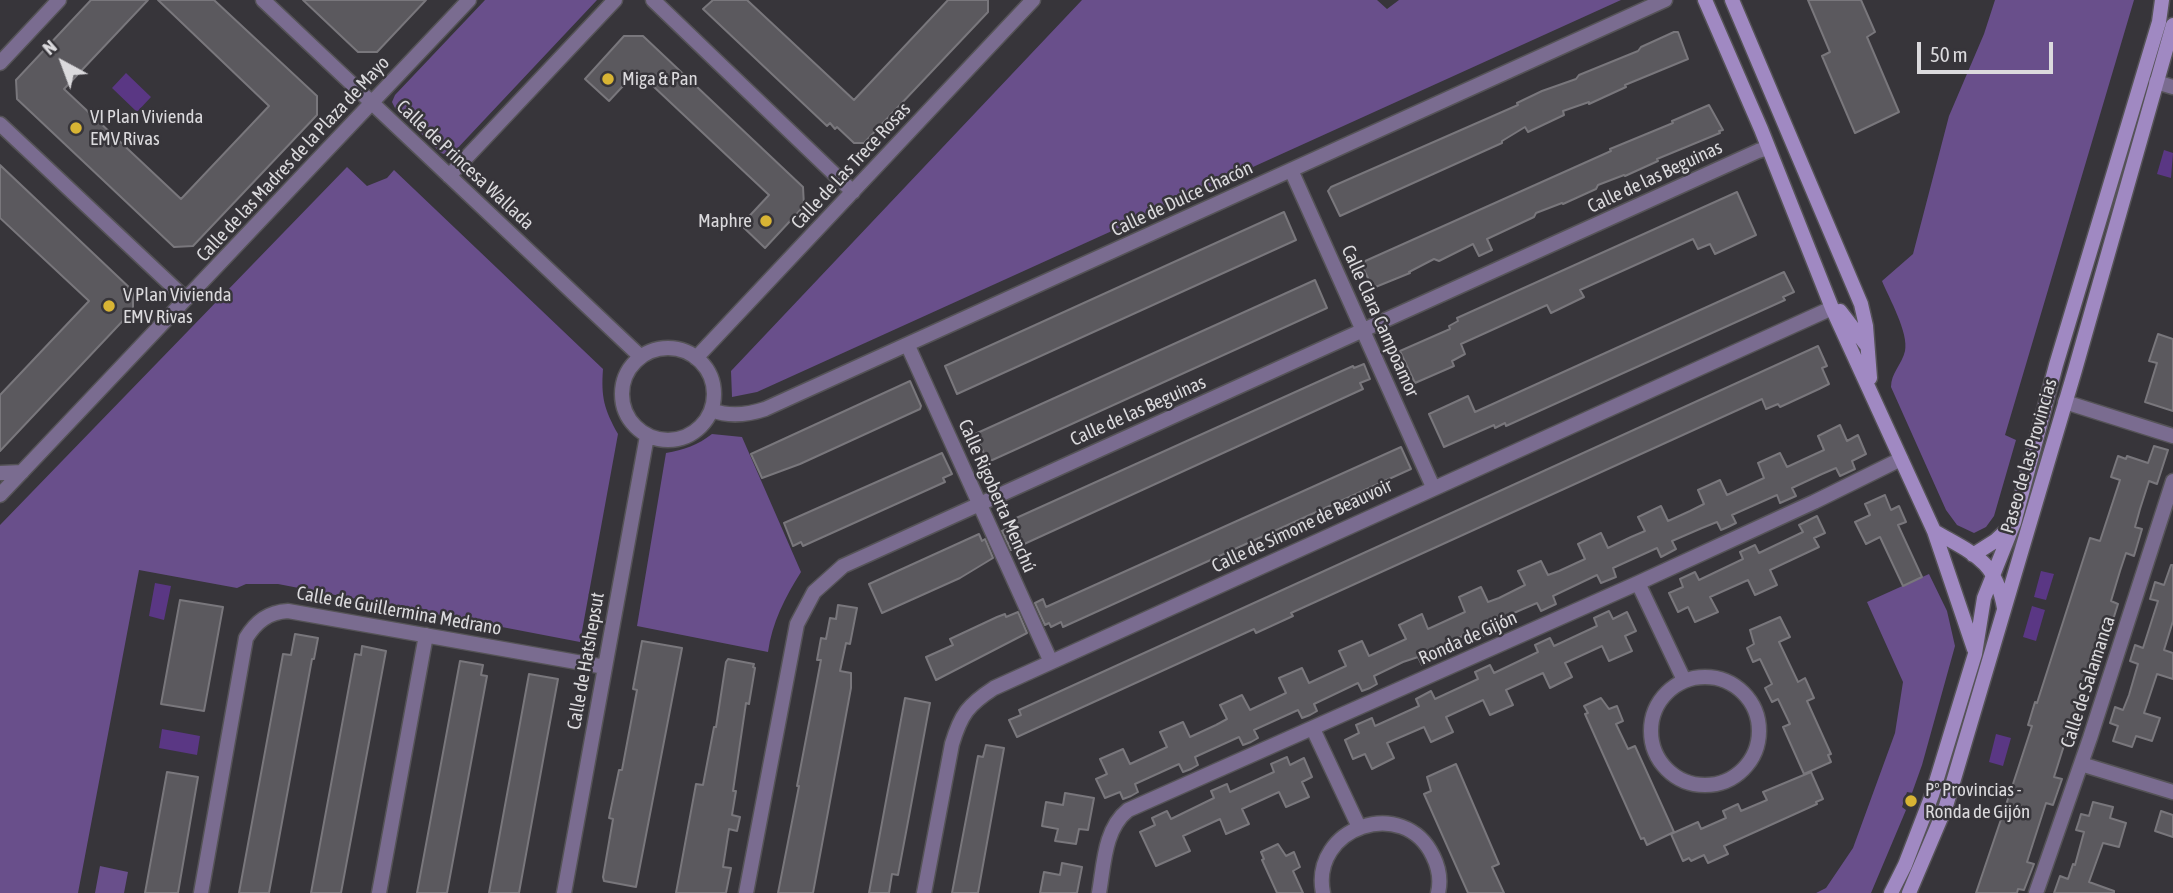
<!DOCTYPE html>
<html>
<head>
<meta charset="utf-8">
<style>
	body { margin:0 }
	#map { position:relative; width:2173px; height:893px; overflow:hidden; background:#37353a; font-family:"Asap Condensed",sans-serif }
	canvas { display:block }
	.north { position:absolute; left:28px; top:28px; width:70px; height:70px; -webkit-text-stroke:5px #37353a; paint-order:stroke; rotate:319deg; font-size:19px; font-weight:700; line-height:28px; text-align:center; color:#dbdadd }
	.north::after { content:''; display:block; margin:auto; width:24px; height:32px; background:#dbdadd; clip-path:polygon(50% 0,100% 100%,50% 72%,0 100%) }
	.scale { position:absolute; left:1917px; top:42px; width:136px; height:32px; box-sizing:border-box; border:4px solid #dbdadd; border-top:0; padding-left:9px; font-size:21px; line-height:24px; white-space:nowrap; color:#dbdadd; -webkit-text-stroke:5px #37353a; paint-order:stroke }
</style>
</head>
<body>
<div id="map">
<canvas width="2173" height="893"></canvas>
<div class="north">N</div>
<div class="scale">50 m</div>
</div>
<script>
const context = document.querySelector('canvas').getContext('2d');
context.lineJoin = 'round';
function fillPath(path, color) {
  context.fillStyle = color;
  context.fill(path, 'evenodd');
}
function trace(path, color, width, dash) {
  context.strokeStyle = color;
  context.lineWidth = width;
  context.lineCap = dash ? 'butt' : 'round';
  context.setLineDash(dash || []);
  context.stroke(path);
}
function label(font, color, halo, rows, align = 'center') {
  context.font = font + ' "Asap Condensed",sans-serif';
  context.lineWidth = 5;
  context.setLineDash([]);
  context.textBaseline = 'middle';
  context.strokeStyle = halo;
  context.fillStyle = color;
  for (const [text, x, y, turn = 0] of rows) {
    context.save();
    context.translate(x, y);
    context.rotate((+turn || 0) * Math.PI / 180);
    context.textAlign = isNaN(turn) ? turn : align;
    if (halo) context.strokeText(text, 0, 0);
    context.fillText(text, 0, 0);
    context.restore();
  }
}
fillPath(new Path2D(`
	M485,0h112l-144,153 -6,2 -6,-2 -46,-45 -3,-6 3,-7z
	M1082,0h295l10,9 12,-9h222l-864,392 -25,5 -1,-26z
	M1995,0h139l-129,435 11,5 -22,76 -8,11 -12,6 -17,-8 -11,-15 -55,-123c0,-14 11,-23 14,-36 4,-18 -16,-53 -23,-70l31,-27 36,-138 35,-82z
	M347,167l20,19 20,-8 7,-8 209,199c-2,28 1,40 15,65l-38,208 -302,-58h-32l-9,4 -98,-18 -61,323h-78v-368z
	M712,434l30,3 59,135c-16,25 -29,51 -33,80l-131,-26 29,-173c18,-3 32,-8 46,-19z
	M1929,574l18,37 8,35 -33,119 -10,28 -5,-1 -5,15 4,3 -35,83h-55l10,-5 27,-40 42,-115 8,-51 -36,-80z
	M100,866l28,6 -4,21h-29z`), '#694f8b');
fillPath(new Path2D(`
	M126,73l25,24 -14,15 -25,-24z
	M2164,150l9,3 -2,25 -14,-4z
	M2041,571l13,3 -8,26 -12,-3z
	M155,583l16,3 -7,34 -15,-4z
	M2032,606l13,4 -9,31 -13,-4z
	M162,729l38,7 -3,19 -38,-7z
	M1996,734l15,4 -8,28 -14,-4z`), '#5a3784');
const building = new Path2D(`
	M91,0h57l-84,89 117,110 88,-93 -111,-106h56l103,96v19l-124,131 -19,1 -157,-148 -1,-19z
	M303,0h123l-49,52h-19z
	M713,0h34l107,100 94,-100h40v12l-124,131h-10l-17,-16 -2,2 -5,-6 -3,3 -124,-117z
	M1808,0h53l14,32 -8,5 32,75 -44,21 -33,-77 8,-4z
	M1674,32h4l10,27 -63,26 1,2 -37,17v-2l-26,9 1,4 -36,17 -3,-5 -23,14v2l-162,73 -12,-25 3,-4 187,-82 -1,-2 25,-12 34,-12 3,-4 59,-24 3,-4z
	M624,36h19l160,151 1,19 -39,42 -24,-23 28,-30 -132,-124 -28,30 -24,-22z
	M1709,105l14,25 -4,1 1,2 -63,26 1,2 -33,15 -1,-1 -26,10 -2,4 -33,15 -1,-1 -26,10 -2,4 -47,22 5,11 -13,6 -6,-12 -34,17 -5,-2 -25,13 1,1 -37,15 -12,-24 2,-2 248,-111 -1,-2 63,-26 -1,-2z
	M0,165l133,126v19l-133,141v-56l89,-94 -89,-83z
	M1737,192l19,43 -41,19 -5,-10 -12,5 -5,-10 -113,51 4,7 -33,16 -4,-8 -86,39 4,10 -13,7 2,5 -39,17 -15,-32 50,-22 -1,-3 9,-5 -1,-3z
	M1284,212l12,28 -339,154 -12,-28z
	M1784,272l10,20 -11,5 2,3 -279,126 -1,-3 -10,5 -1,-3 -50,22 -15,-33 39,-18 7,16z
	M1315,280l12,28 -339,154 -13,-28z
	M2158,334l15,5v72l-28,-9 12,-39 -8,-2z
	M1818,346l9,20 -5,2 7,16 -10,5 -39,18 -2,-3 -12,5 -4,-10 -471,214 2,3 -37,17 -2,-4 -237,108 -8,-17 12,-5 -2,-5z
	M1364,364l6,15 -10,4 3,6 -352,161 -9,-19 14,-7 -2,-5 299,-135 40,-18 1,2z
	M910,381l11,25 -1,3 -120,55 -38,14 -11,-24z
	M1840,425l7,16 11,-6 8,19 -14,7 3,8 -15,7 -4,-8 -14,6 -30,14 4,8 -16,7 -3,-8 -45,20 4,8 -8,4 -7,3 -4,-8 -15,6 -30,13 4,8 -15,8 -4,-9 -44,20 3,9 -15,6 -4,-8 -44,21 3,8 -15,7 -4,-8 -14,6 -30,13 3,8 -15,7 -3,-8 -45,21 4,8 -15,7 -4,-8 -15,5 -29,14 3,8 -7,4 -8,3 -4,-8 -44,21 3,7 -7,4 -8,3 -4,-8 -44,20 4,8 -7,4 -8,3 -4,-8 -44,20 3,8 -7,4 -8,3 -4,-8 -44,20 3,8 -7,4 -8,3 -3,-7 -15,6 -9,-19 11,-5 -7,-15 23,-10 7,15 37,-17 -7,-15 23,-10 7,15 26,-12 11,-6 -7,-14 22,-10 8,15 36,-17 -7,-15 23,-10 7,15 26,-12 11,-5 -7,-15 23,-10 7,15 11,-5 26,-12 -7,-14 23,-11 6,15 37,-17 -6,-15 22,-10 7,15 11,-4 26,-13 -7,-14 23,-10 7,14 11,-4 26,-12 -7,-15 23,-11 7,15 23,-11 14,-6 -7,-14 23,-11 7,15 22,-10 14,-7 -6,-14 22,-10 7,15 11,-5 26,-12 -6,-15 22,-10 7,14 37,-17 -6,-14z
	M2154,446l14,4 -11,34 -8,-3 -9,28 -5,18 7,2 -8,27 -8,-3 -6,18 -9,30 7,3 -11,35 -8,-3 -18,57 8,3 -9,26 -8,-2 -18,57 8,2 -9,26 -7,-2 -19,59 7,2 -10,26 -6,-1 -1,4h-41l36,-106 20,-61 -4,-1 7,-23 2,1 53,-165 10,3 20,-61 -9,-3 7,-21 8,3 1,-3 21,7z
	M1401,447l10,22 -348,158 -2,-5 -10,5 -2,-4 -4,2 -10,-22 8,-4 3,8z
	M942,453l10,21 -9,4 2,4 -142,64 -2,-4 -8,4 -9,-23z
	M1885,495l6,15 8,-4 7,16 -8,3 24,52 -19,9 -23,-49 -14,7 -11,-22 15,-7 -5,-11z
	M1817,516l8,17 -11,5 5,9 -49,23 7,15 -22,10 -7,-15 -38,17 8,15 -23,10 -7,-15 -10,5 -9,-19 14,-6 -3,-8 15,-7 4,8 44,-21 -3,-7 15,-7 4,8 44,-21 -4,-7z
	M979,534l3,7 3,-2 8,19 -33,20 -78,35 -13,-29z
	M2171,565h2v56l-9,29 9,3v26l-16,-5 -13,39 16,5 -8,23 -16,-5 -4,11 -19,-6 5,-15 -8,-3 5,-16 8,3 6,-15 9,-31 -8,-3 5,-16 8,3 15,-47 -8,-2 5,-17 9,3z
	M180,600l43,7 -19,104 -43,-7z
	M838,605l19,3 -7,36 -4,-1 -6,28 11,2v15l-38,205h-35l21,-107h-2l24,-126h-4l4,-22 5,1 4,-21 6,1z
	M1609,611l4,8 14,-7 9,19 -11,5 7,15 -23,10 -7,-15 -37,17 7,14 -22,11 -7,-15 -11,5 -26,12 7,15 -23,10 -7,-15 -37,17 7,15 -22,10 -7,-15 -37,16 7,15 -22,11 -7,-15 -12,5 -8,-19 14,-7 -3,-8 16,-7 3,8 44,-20 -3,-7 15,-8 4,8 43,-20 -3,-7 15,-7 4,8 44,-21 -3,-7 15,-7 4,8 43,-20 -3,-8z
	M1018,612l9,21 -91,47 -10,-23 27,-12 -3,-6 47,-22 8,-3 1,3z
	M1780,617l10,20 -11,5 19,40 7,-4 9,20 -7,3 24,53 -3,1 3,7 -27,12 -21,-47 7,-3 -12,-25 -6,3 -7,-14 7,-4 -12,-25 -7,3 -6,-14 7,-4 -4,-14z
	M295,634l23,4 -4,21h-2l-43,234h-30l44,-239 8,1z
	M642,641l40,7 -46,239 -32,-6 -1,-4 10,-58 -4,-1 10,-48h3l15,-80 -4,-1z
	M362,646l24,5 -45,242h-30l44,-239 6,1z
	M728,659l26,5 -1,3 2,1 -6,36 -3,-1 -13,88h3l-4,24 8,2 -3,14 -8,-2 -6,38 8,1 -5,25h-50l20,-109 7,1 11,-58h2l10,-65z
	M460,661l23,4 -2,10 6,1 -40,217h-30z
	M529,674l29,5 -12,65 -27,149h-30z
	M905,698l25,5 -20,108 -12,64 -6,-1 -3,19h-20z
	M1601,698l8,11 8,-3 6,15 -7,3 12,25 7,-3 39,86 -27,13 -3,-7 -3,1 -56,-125 3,-1 -4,-7z
	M986,745l18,3 -26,145h-26l26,-137 5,1z
	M1287,757l3,8 14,-7 8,19 -10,5 7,15 -23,10 -7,-15 -37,17 7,15 -23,10 -6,-15 -37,17 7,15 -34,15 -16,-34 15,-7 -3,-7 15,-7 4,8 43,-21 -3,-7 16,-7 3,8 44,-20 -3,-8z
	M1456,764l43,100 -7,3 12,26h-36l-44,-99 7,-3 -4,-14z
	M167,772l31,5 -20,116h-33z
	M1811,772l12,27 -7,3 1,2 -93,42 4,8 -20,9 -4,-8 -13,6 -2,-3 -6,3 -12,-27 27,-12 3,7 25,-11 -3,-7 15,-7 3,7 26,-11 -4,-8z
	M1065,793l29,5 -6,32 -9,-1 -3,15 -21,-3 3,-12 -16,-3 4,-24 17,3z
	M2093,802l20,5 -3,11 16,5 -7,24 -16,-4 -14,39 25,9v2h-60l6,-17 8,3 5,-15 2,1 9,-33 -8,-2 3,-9 2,-7 8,2z
	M2161,811l12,4v22l-18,-6z
	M1278,844l8,12 8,-4 6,15 -7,4 10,22h-26l-15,-33 2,-1 -3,-7z
	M1062,863l20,4 -5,26h-37l4,-21 16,3z`);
fillPath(building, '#5b595e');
trace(building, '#79777c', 2);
const street = new Path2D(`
	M263,0l378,357
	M653,0l200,192
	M0,63l59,-63
	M2156,82l17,5
	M0,124l186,175
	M1291,170l142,317
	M449,176l166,-176
	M908,346l143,316
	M622 394a46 46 0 1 1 92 0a46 46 0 1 1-92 0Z
	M696,358l337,-358
	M2065,402l108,34
	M712,410c17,7 35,5 53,-1l900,-409
	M0,473l22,-1
	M0,495l469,-495
	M1638,583l46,97
	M1651 731a54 54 0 1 1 108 0a54 54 0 1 1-108 0Z
	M1313,729l46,98
	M2081,764l92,28
	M201,893l45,-255c10,-16 22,-26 42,-27l317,56
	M379,893l47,-258
	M564,893l83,-457
	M746,893l51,-269 17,-32 29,-26 915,-415 10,-3
	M924,893l28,-149c9,-30 16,-39 42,-56l838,-380
	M1099,893c5,-28 5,-64 29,-83l510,-227 176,-81 87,-43
	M1323,893c-13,-66 81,-98 110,-37 6,12 8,24 5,37
	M2036,893l54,-155 83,-257`);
const secondary = new Path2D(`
	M1705,0l56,129 71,179 102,223 40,118
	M1732,0l129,304 5,22 4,52
	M1840,311l27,35
	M1934,531c39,23 61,28 70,77
	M1973,555l22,-14 16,-15
	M1891,893l14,-28 27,-70 43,-141 9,-56 30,-75 42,-158 103,-343 3,-22
	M1909,893l37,-87 129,-436 98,-345`);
trace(street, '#555357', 17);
trace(secondary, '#555357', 17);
trace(street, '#7a6c90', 14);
trace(secondary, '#a089c2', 14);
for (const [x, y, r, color] of [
	[608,79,7,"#d8b434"],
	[76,128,7,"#d8b434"],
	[766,221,7,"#d8b434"],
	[109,306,7,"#d8b434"],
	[1911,801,7,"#d8b434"]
]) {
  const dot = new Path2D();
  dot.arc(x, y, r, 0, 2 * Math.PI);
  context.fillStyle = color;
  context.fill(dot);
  trace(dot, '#37353a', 2.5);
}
label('19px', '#dbdadd', '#37353a', [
	["Miga & Pan",622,79],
	["VI Plan Vivienda",90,117],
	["EMV Rivas",90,139],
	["Maphre",752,221,"right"],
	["V Plan Vivienda",123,295],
	["EMV Rivas",123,317],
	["Pº Provincias -",1925,790],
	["Ronda de Gijón",1925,812]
], 'left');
label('19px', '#dbdadd', '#37353a', [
	["Calle de las Madres de la Plaza de Mayo",293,159,-47],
	["Calle de Princesa Wallada",465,165,43],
	["Calle de Las Trece Rosas",851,166,-47],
	["Calle de las Beguinas",1655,177,-25],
	["Calle de Dulce Chacón",1182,199,-25],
	["Calle Clara Campoamor",1380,321,66],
	["Calle de las Beguinas",1138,411,-24],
	["Paseo de las Provincias",2029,456,-74],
	["Calle Rigoberta Menchú",997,496,66],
	["Calle de Simone de Beauvoir",1302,526,-25],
	["Calle de Guillermina Medrano",399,611,10],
	["Ronda de Gijón",1468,638,-24],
	["Calle de Hatshepsut",586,661,-80],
	["Calle de Salamanca",2088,682,-72]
]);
</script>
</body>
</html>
